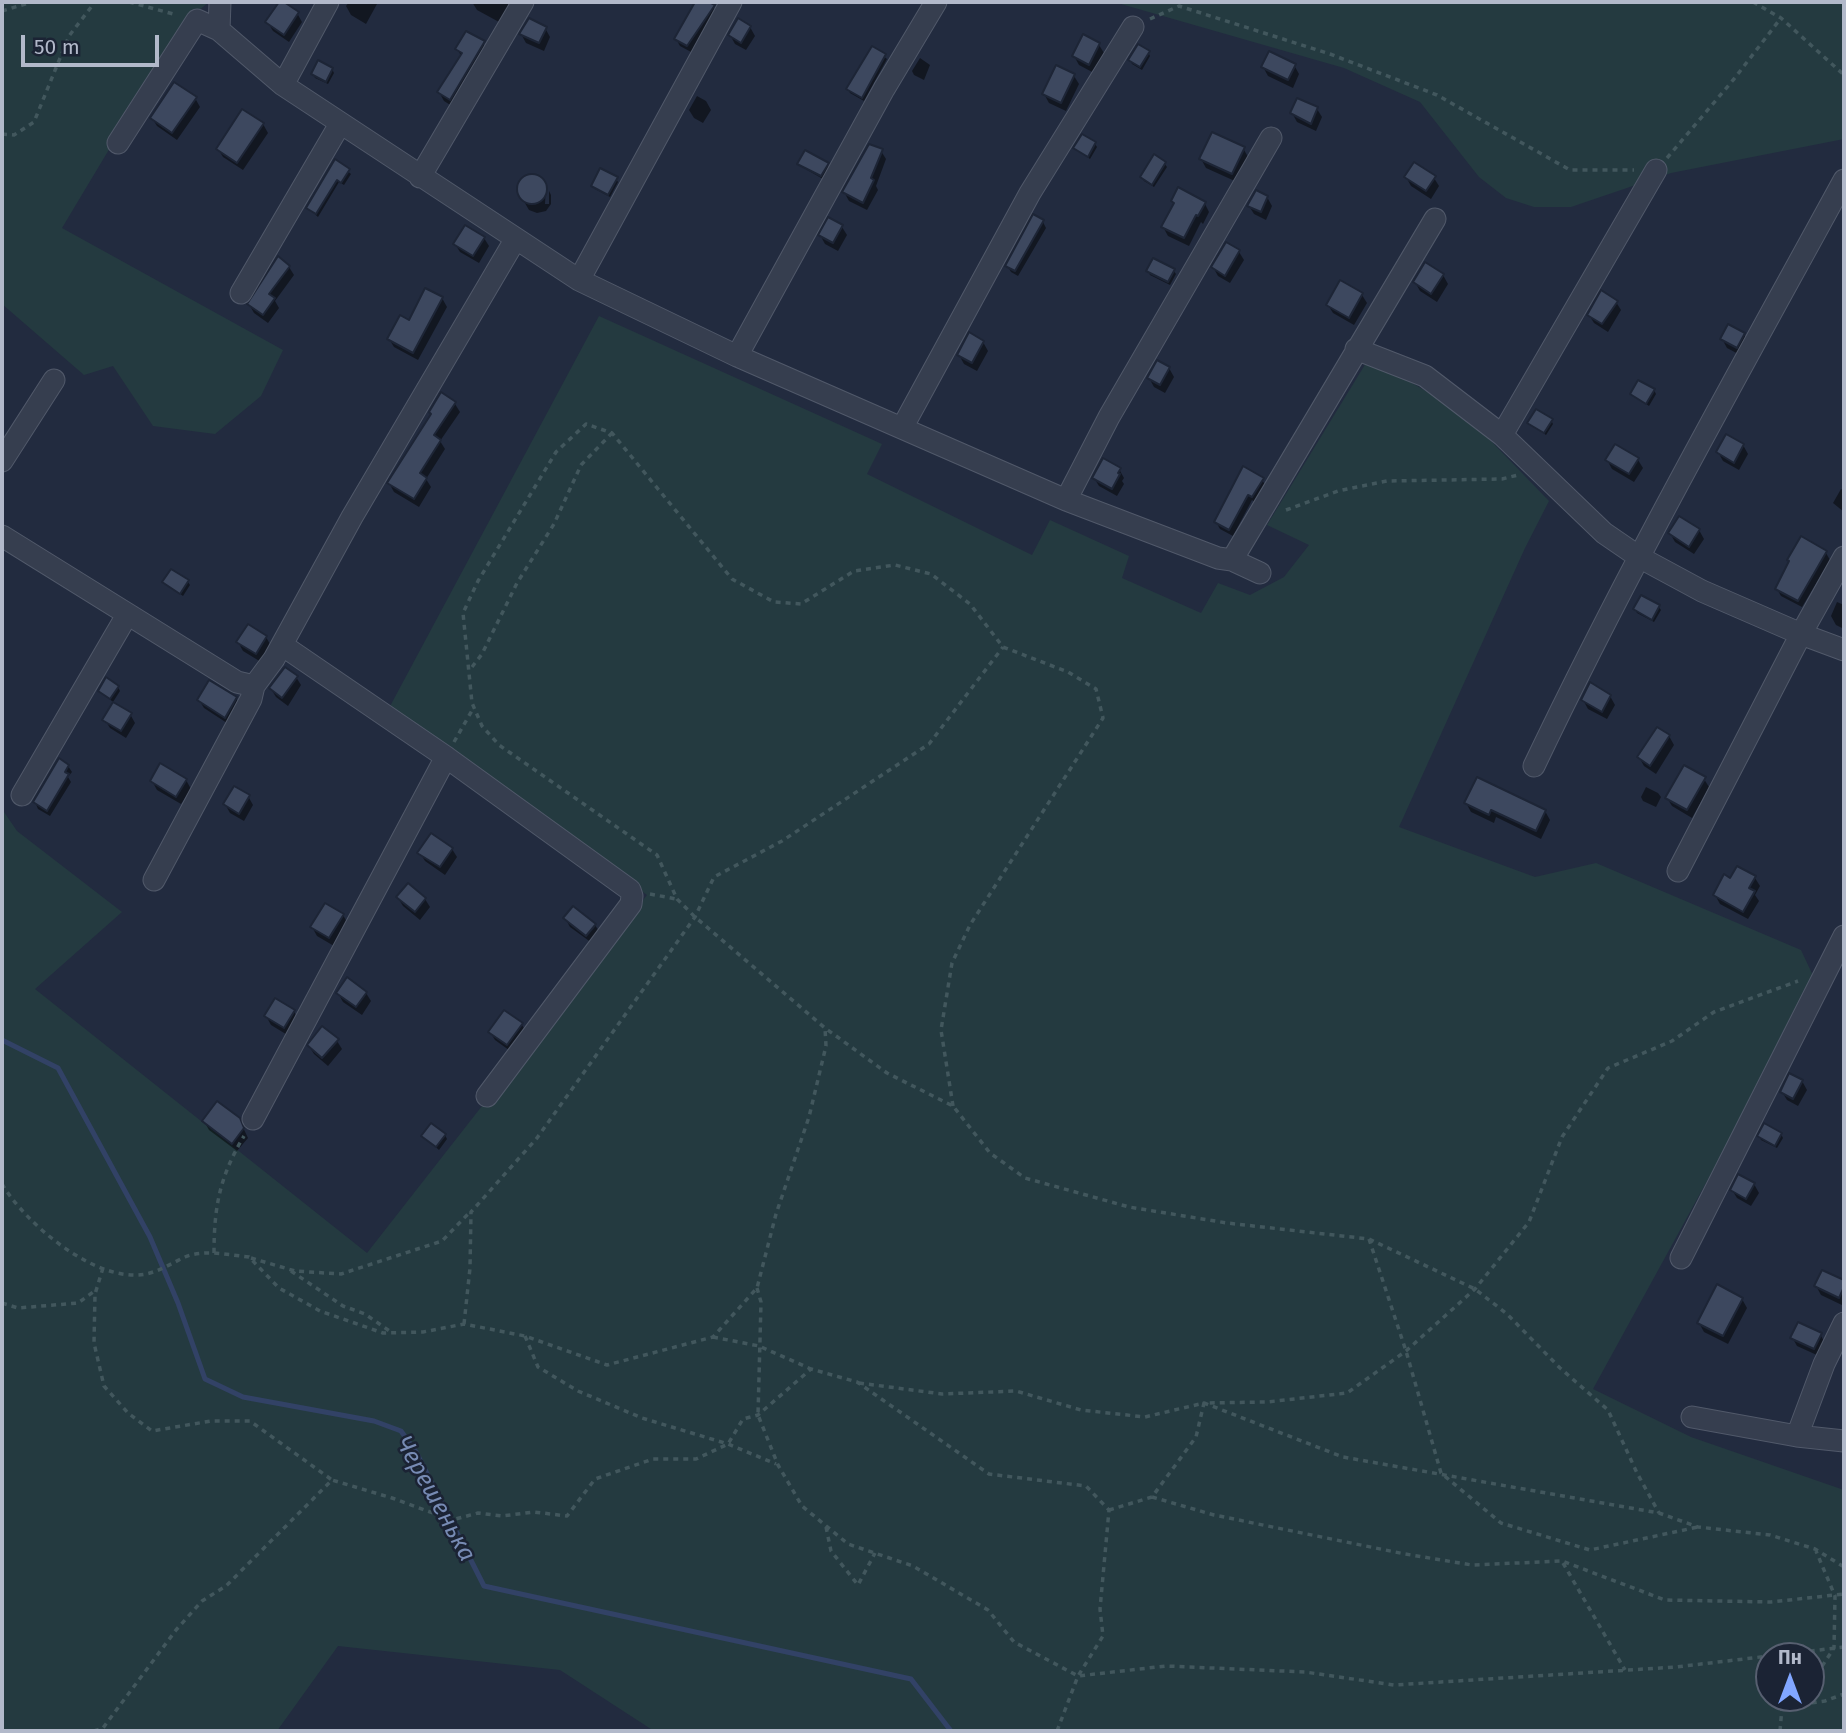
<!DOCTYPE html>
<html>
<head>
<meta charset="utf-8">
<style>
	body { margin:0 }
	#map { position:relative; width:1846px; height:1733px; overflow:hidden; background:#222b3f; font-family:"Fira Sans",sans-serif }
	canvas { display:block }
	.frame { position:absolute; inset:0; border:4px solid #b2b9ca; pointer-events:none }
	.north { position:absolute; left:1755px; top:1642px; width:70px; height:70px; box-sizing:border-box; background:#1b2334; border:2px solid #575f70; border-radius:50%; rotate:0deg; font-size:19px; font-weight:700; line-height:28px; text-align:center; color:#b2b9ca }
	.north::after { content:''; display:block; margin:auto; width:24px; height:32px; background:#81a6ff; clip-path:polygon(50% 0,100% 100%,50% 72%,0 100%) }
	.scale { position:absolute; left:21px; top:35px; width:138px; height:32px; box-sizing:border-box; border:4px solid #b2b9ca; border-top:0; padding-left:9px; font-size:21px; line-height:24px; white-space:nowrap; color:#b2b9ca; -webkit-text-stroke:5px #1b2334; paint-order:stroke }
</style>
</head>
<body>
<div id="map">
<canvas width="1846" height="1733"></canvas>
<div class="frame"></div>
<div class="north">Пн</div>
<div class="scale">50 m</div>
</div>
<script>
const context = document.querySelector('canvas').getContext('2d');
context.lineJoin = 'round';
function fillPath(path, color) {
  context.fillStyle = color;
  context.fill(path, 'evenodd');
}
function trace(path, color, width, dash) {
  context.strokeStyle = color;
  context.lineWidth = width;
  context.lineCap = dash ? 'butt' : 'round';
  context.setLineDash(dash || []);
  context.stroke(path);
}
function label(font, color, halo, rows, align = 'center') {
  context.font = font + ' "Fira Sans",sans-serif';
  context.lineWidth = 5;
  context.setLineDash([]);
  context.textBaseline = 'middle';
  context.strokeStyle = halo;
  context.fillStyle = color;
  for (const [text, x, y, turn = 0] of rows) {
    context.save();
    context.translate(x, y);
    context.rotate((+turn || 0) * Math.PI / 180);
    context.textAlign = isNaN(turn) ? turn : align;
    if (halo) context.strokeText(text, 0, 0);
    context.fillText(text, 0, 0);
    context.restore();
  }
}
fillPath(new Path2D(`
	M2,2h207l-23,19 -124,207 221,122 -22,46 -46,38 -62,-8 -40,-60 -29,9 -82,-71z
	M1114,2h730v137l-173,34 -100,34h-37l-28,-9 -27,-21 -59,-75 -76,-34z
	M599,316l283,128 -15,30 165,81 18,-35 79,36 -7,22 79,35 17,-30 32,12 34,-18 25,-32 -42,-20 99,-162 32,12 66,38 85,88 -24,47 -126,279 136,50 61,-14 205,87 15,32 -223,407 98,48 153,53v241h-1190l-94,-61 -222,-24 -61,85h-275v-922l15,22 105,81 -87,77 332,264 280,-358 -259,-185zM1769,1656h42v42h-42z`), '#243a40');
fillPath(new Path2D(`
	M349,2h27l1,2 -11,20 -15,-9 -5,-9z
	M472,2h37l1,1 -11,19 -22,-12z
	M697,2h9l7,4 4,7 -26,39 -11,-6 -4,-7z
	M297,13l5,9 -13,20 -16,-11 -5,-8z
	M750,27l5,9 -9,14 -11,-6 -5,-9z
	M545,28l5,9 -6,14 -18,-8 -5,-9z
	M483,43l5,8 -33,57 -11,-7 -5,-9 23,-35 -5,-8z
	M1099,45l5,8 -10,20 -15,-8 -5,-9z
	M873,48l14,11 -23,42 -14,-8 -2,-4z
	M1148,52l2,4 -8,14 -10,-6 -2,-4z
	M920,58l10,7 -6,15 -10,-5 -2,-4z
	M1294,65l5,9 -6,14 -25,-12 -5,-9z
	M332,69l2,4 -6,11 -13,-6 -2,-4z
	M1074,76l5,8 -13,27 -17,-8 -5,-9z
	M697,96l9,5 5,9 -8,13 -9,-5 -5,-8z
	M195,98l5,9 -23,33 -20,-14 -5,-8z
	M1317,109l5,8 -6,14 -19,-9 -5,-9z
	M263,124l5,9 -25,37 -20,-13 -5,-8z
	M1095,144l2,3 -7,12 -15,-11z
	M1243,148l5,9 -11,25 -31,-14 -5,-9z
	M881,151l5,8 -10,27 2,4 -11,20 -18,-9 -5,-9z
	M335,161l16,13 -7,11 -5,-3 -21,35 -10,-9z
	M1164,163l3,4 -13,20 -10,-6 -2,-4z
	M799,164h28l2,4 -6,11 -21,-12z
	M533,175l8,3 5,7 -1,19h4v-13l2,4v9l-5,7 -9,2 -8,-3 -10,-17v-9l5,-6z
	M1406,177l28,1 5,8 -8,13 -20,-13z
	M616,179l2,3 -8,15 -15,-8 -2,-3z
	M1267,197l5,9 -6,14 -12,-6 -5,-8z
	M1173,201l32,3 4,8 -6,12 -2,-2 -12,24 -21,-10 -5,-9 12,-22z
	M1043,222l3,6 -28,48 -7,-4 -4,-7z
	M842,227l5,8 -9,16 -13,-7 -5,-9z
	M484,238l5,8 -10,17 -19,-11 -5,-8z
	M1226,244l13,8 5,8 -14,23 -12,-7 -5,-9z
	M289,267l5,8 -19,26 4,7 -11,15 -14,-10 -5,-9z
	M1173,270l3,4 -6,11 -20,-10 -2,-4z
	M1443,275l5,9 -11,18 -17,-11 -5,-9z
	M1362,295l5,8 -13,22 -21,-12 -5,-8z
	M442,298l5,9 -29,53 -24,-13 -5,-8z
	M1616,302l5,8 -13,22 -14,-9 -5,-8z
	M1744,335l5,8 -7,13 -15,-8 -5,-9z
	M983,342l5,9 -11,20 -13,-7 -5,-9z
	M1169,368l5,9 -9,16 -11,-6 -5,-9z
	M1654,390l2,4 -7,12 -17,-12z
	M455,404l5,8 -20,29 5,8 -19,30 5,8 -12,20 -25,-15 -5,-9z
	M1551,420l2,4 -7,11 -17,-12z
	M1743,445l5,9 -9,16 -16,-9 -5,-9z
	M1607,460h31l5,8 -9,14 -22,-13z
	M1119,469l5,9 -2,3 2,3 -7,12 -18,-10 -5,-8z
	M1262,480l4,6 -10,17 -4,-3 -19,36 -13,-7 -4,-7z
	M1841,489l3,2v21l-11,-9z
	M1699,530l5,9 -10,15 -19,-12 -5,-9z
	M1826,553l4,7 -28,47 -21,-11 -4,-7z
	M164,582h24l2,3 -7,11z
	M1837,602l7,3v24l-8,-4 -5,-9z
	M1658,606l3,4 -7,12 -17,-9 -2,-4z
	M266,637l5,9 -10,16 -18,-11 -5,-9z
	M296,677l5,8 -13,21 -12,-9 -5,-8z
	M118,687l2,4 -7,11 -13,-11z
	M1610,696l5,9 -8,14 -19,-10 -5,-9z
	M236,698l5,9 -11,18 -26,-17 -5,-8z
	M130,714l5,9 -9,15 -16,-10 -5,-8z
	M1669,736l5,9 -18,29 -12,-8 -5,-9z
	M68,766l4,6 -4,5 3,5 -21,34 -12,-7 -3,-7z
	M1704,779l5,8 -17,31 -20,-12 -5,-8z
	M186,780l5,9 -10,15 -24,-14 -5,-9z
	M1646,787l12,6 3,4 -5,10 -13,-6 -2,-4z
	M248,796l5,9 -9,16 -14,-8 -5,-9z
	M1466,803l79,8 5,9 -9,19 -45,-22 -2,6 -23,-11z
	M452,849l5,8 -12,18 -20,-14 -5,-8z
	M1755,878l5,8 -5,9 4,6 -11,18 -28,-15 -5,-9 16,-15z
	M398,898l27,1 5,8 -10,13 -17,-14z
	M343,915l5,9 -14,22 -17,-10 -5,-9z
	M565,918l30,7 5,8 -8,10 -22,-16z
	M338,993h28l5,8 -9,14 -19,-13z
	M294,1011l4,9 -9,16 -18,-11 -5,-9z
	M504,1012l18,13 5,8 -14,20 -18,-13 -5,-8z
	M337,1041l5,8 -14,17 -14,-12 -5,-8z
	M1802,1081l5,9 -9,16 -11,-6 -5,-8z
	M239,1119l9,19 -11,13 -28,-21 -5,-9z
	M1781,1134l2,4 -6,10 -16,-8 -2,-4z
	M445,1135l2,4 -8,11 -16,-14z
	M1754,1184l5,9 -8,13 -14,-8 -5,-8z
	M1823,1272l21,10v24l-23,-11 -5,-9z
	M1742,1299l5,9 -19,36 -24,-12 -5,-9z
	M1820,1334l5,9 -6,13 -22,-10 -5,-9z`), '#0007');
trace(new Path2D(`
	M2,1040l56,28 92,169 28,66 27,76 38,18 131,24 27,10 15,21 68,134 427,93 40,52`), '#324266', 5);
const building = new Path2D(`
	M279,2h5l15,10 -15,23 -19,-13z
	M695,2h14l6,3 -28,41 -13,-7z
	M529,18l18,9 -8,16 -20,-9z
	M738,18l13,8 -10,17 -13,-8z
	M466,31l19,10 -35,59 -13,-8 25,-39 -7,-4z
	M1083,34l17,9 -11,22 -17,-9z
	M1138,44l12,7 -10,16 -12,-7z
	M872,46l14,8 -24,44 -16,-9z
	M1269,51l27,13 -8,16 -27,-13z
	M318,60l15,8 -7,14 -15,-8z
	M1056,65l19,9 -14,29 -19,-9z
	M174,82l23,15 -25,36 -22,-15z
	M1297,98l21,9 -7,17 -21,-11z
	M242,109l22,14 -27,40 -21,-14z
	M1212,132l33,15 -13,27 -33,-15z
	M1082,134l14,8 -8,15 -15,-9z
	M869,144l14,5 -12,29 3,2 -11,23 -21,-11z
	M805,150l24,13 -8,13 -24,-12z
	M1154,154l12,8 -14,23 -12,-8z
	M335,159l15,10 -9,14 -4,-3 -21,34 -10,-6z
	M1414,162l22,14 -10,15 -22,-14z
	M600,168l18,9 -10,18 -17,-9z
	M517 189a15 15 0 1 1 30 0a15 15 0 1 1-30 0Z
	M1178,187l28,15 -8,14 -2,-1 -12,23 -23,-11 13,-24 -3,-2z
	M1256,190l12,6 -7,16 -14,-6z
	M1033,214l11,6 -29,51 -10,-5z
	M828,217l15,8 -10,18 -15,-8z
	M465,225l20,12 -12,19 -20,-12z
	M1226,242l14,8 -15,26 -14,-9z
	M278,256l12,10 -21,28 6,4 -12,17 -16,-11z
	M1153,258l22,11 -7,13 -22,-11z
	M1425,262l19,12 -13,20 -18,-12z
	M1340,280l23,13 -14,25 -23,-13z
	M425,288l18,9 -30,56 -26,-14 13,-24 9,5z
	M1601,290l17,11 -16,23 -15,-9z
	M1728,324l17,9 -8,15 -17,-9z
	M969,332l15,9 -12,22 -15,-8z
	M1157,360l13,7 -10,18 -13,-7z
	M1638,380l17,9 -9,15 -16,-10z
	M441,392l15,10 -22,33 7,5 -21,33 7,5 -13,21 -27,-16 44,-69 -2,-2z
	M1536,409l17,10 -9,14 -17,-10z
	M1726,434l18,10 -10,19 -18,-11z
	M1615,444l24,14 -10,16 -24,-14z
	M1103,458l18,10 -3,5 2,1 -8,15 -20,-11z
	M1243,466l21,12 -12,19 -4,-2 -19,35 -15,-8z
	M1679,516l21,13 -11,18 -21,-14z
	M1801,536l26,15 -29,50 -23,-12 14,-28 -2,-1z
	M171,569l18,11 -9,14 -18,-12z
	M1641,595l19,10 -8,15 -19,-11z
	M248,624l19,12 -11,18 -20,-12z
	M285,667l13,9 -16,22 -13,-10z
	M106,677l13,9 -9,13 -12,-8z
	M209,680l28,17 -12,21 -28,-18z
	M1590,682l21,13 -9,17 -21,-12z
	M113,702l19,11 -11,18 -19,-11z
	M1657,727l13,8 -20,31 -13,-9z
	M59,758l10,7 -4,7 4,2 -22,37 -14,-9z
	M160,763l27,16 -11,18 -26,-16z
	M1684,765l22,12 -19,33 -22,-12z
	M1477,777l69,33 -10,21 -45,-21 -2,5 -25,-12z
	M234,786l16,9 -11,19 -16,-10z
	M431,833l22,15 -13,19 -23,-14z
	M1737,866l19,10 -7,12 6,3 -12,21 -30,-17 11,-21 6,4z
	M408,883l18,15 -11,14 -19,-15z
	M325,903l19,11 -15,24 -19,-11z
	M573,906l23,18 -10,12 -23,-18z
	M347,977l20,15 -11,15 -20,-14z
	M275,998l20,12 -11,18 -20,-12z
	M504,1010l19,13 -16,22 -19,-13z
	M322,1026l17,13 -17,19 -15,-13z
	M1789,1073l14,7 -10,19 -13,-7z
	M217,1101l23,17 4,10 -12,16 -30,-23z
	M431,1123l15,11 -10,13 -15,-11z
	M1764,1123l18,10 -7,13 -18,-10z
	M1738,1174l17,9 -9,16 -16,-9z
	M1822,1270l22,10v7l-5,11 -25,-12z
	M1717,1284l26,14 -20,38 -26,-13z
	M1798,1322l24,11 -8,16 -24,-11z`);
fillPath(building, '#3d485f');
trace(building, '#1d2536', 2);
const minor = new Path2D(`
	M220,2l-1,28 64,55 296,195 158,76 329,144 152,58 14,2 28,13
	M283,85l45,-83
	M118,143l79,-123 22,10
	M420,177l103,-175
	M579,280l152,-278
	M241,293l99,-169
	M1356,349l69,27 77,59 102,98 35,24 63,34 99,43 43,16
	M737,356l147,-267 52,-87
	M902,428l128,-235 103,-166
	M1502,435l154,-265
	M2,461l52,-81
	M1066,500l43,-83 162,-279
	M2,536l235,146 17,4 20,-27 78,-142 163,-277
	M1232,560l203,-341
	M282,645l164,112 184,133 2,6 -1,8 -144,192
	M1534,766c95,-199 204,-392 310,-586
	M22,795l105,-180
	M1678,871l123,-237 43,-77
	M154,880l97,-181 3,-13
	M253,1119l193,-362
	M1681,1258l163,-322
	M1692,1417l105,19 47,5
	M1797,1436l27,-72 20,-41`);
trace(minor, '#51596a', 23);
trace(new Path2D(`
	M129,2l48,13
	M1753,2l28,16 63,57
	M2,11l30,-9
	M1150,19l29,-13 151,48 107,41 133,75h64
	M2,134l12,1 20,-13 35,-86 26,-34
	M1667,158l67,-79 47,-61
	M1286,510l52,-19 49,-10 115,-2 16,-4
	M472,667l10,-13 35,-71 37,-59 27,-59 31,-32
	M454,742l20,-35
	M650,894l26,5
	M953,1106l-12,-76 11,-67 18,-38 133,-207 -7,-29 -28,-17 -65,-25 -33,-43 -39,-30 -36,-9 -41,6 -53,33 -27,-2 -42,-23 -120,-146 -26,-9 -30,28 -78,129 -15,32 9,90 10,23 17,19 158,110 20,44 18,18 130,111 62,45 66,33 37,47 35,25 104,29 98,16 142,16 106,50 32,25 53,54 48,42 29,63 22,40
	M2,1184c23,39 94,100 144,90 14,-3 26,-11 39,-17 19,-8 44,-2 64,0l30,31 41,23 63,22 40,-1 41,-8 61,12 82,29 106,-28 44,-49 19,-74 33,-97 17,-71 -1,-18
	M1369,1239l37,112 35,122 60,50 89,27 108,-23
	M214,1253c0,-47 6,-77 30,-117
	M251,1258l44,13 46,3 101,-33 27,-28
	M103,1268l-8,26 -1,49 10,43 24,27 24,18 59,-10h39l82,59
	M291,1271l52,35 22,8 26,18
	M757,1288l4,14 -3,113 20,50 24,41 46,38 65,22 75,44 26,32 64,34 88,-10 139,6 89,13 282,-18 93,-11
	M2,1303l16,5 60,-5 18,-13
	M464,1324l6,-56 1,-56 66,-74 158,-221 19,-40 68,-36 147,-97 74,-97
	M525,1336l13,31 40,24 64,27 86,26 48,20
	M713,1337l46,9 52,23
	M859,1383l83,11 74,-3 65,19 64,7 59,-14 139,54 316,56 39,14 72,8 45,14 29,18
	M1152,1497l62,18 191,39 67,11 90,-4 103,39 106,2 73,-8
	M1109,1510l43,-13 44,-60 8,-34 63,-1 80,-9 59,-42 69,-62 54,-67 33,-85 46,-69 64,-27 42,-29 84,-31
	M826,1527l5,24 27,34 17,-32
	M1563,1563l62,107
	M1770,1656l74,-9
	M1811,1683l23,-35 1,-52 -19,-45
	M1782,1707l43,-6 19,-7
	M94,1731l9,-3 73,-98 26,-29 24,-15 106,-106 60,18 60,22 26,-7 24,3 32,-4 33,4 28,-37 58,-20h43l32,-15 15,-25 15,-4 53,-46 46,13 132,92 97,12 23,24 -9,99 3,27 -25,40 -21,55
	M1780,1731l2,-24 19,-9`), '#42575d', 3.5, [5, 5]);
trace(minor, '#363e4f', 21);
label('italic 24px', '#778bb4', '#1b2334', [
	["Черешенька",435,1499,61]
]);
</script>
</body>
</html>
